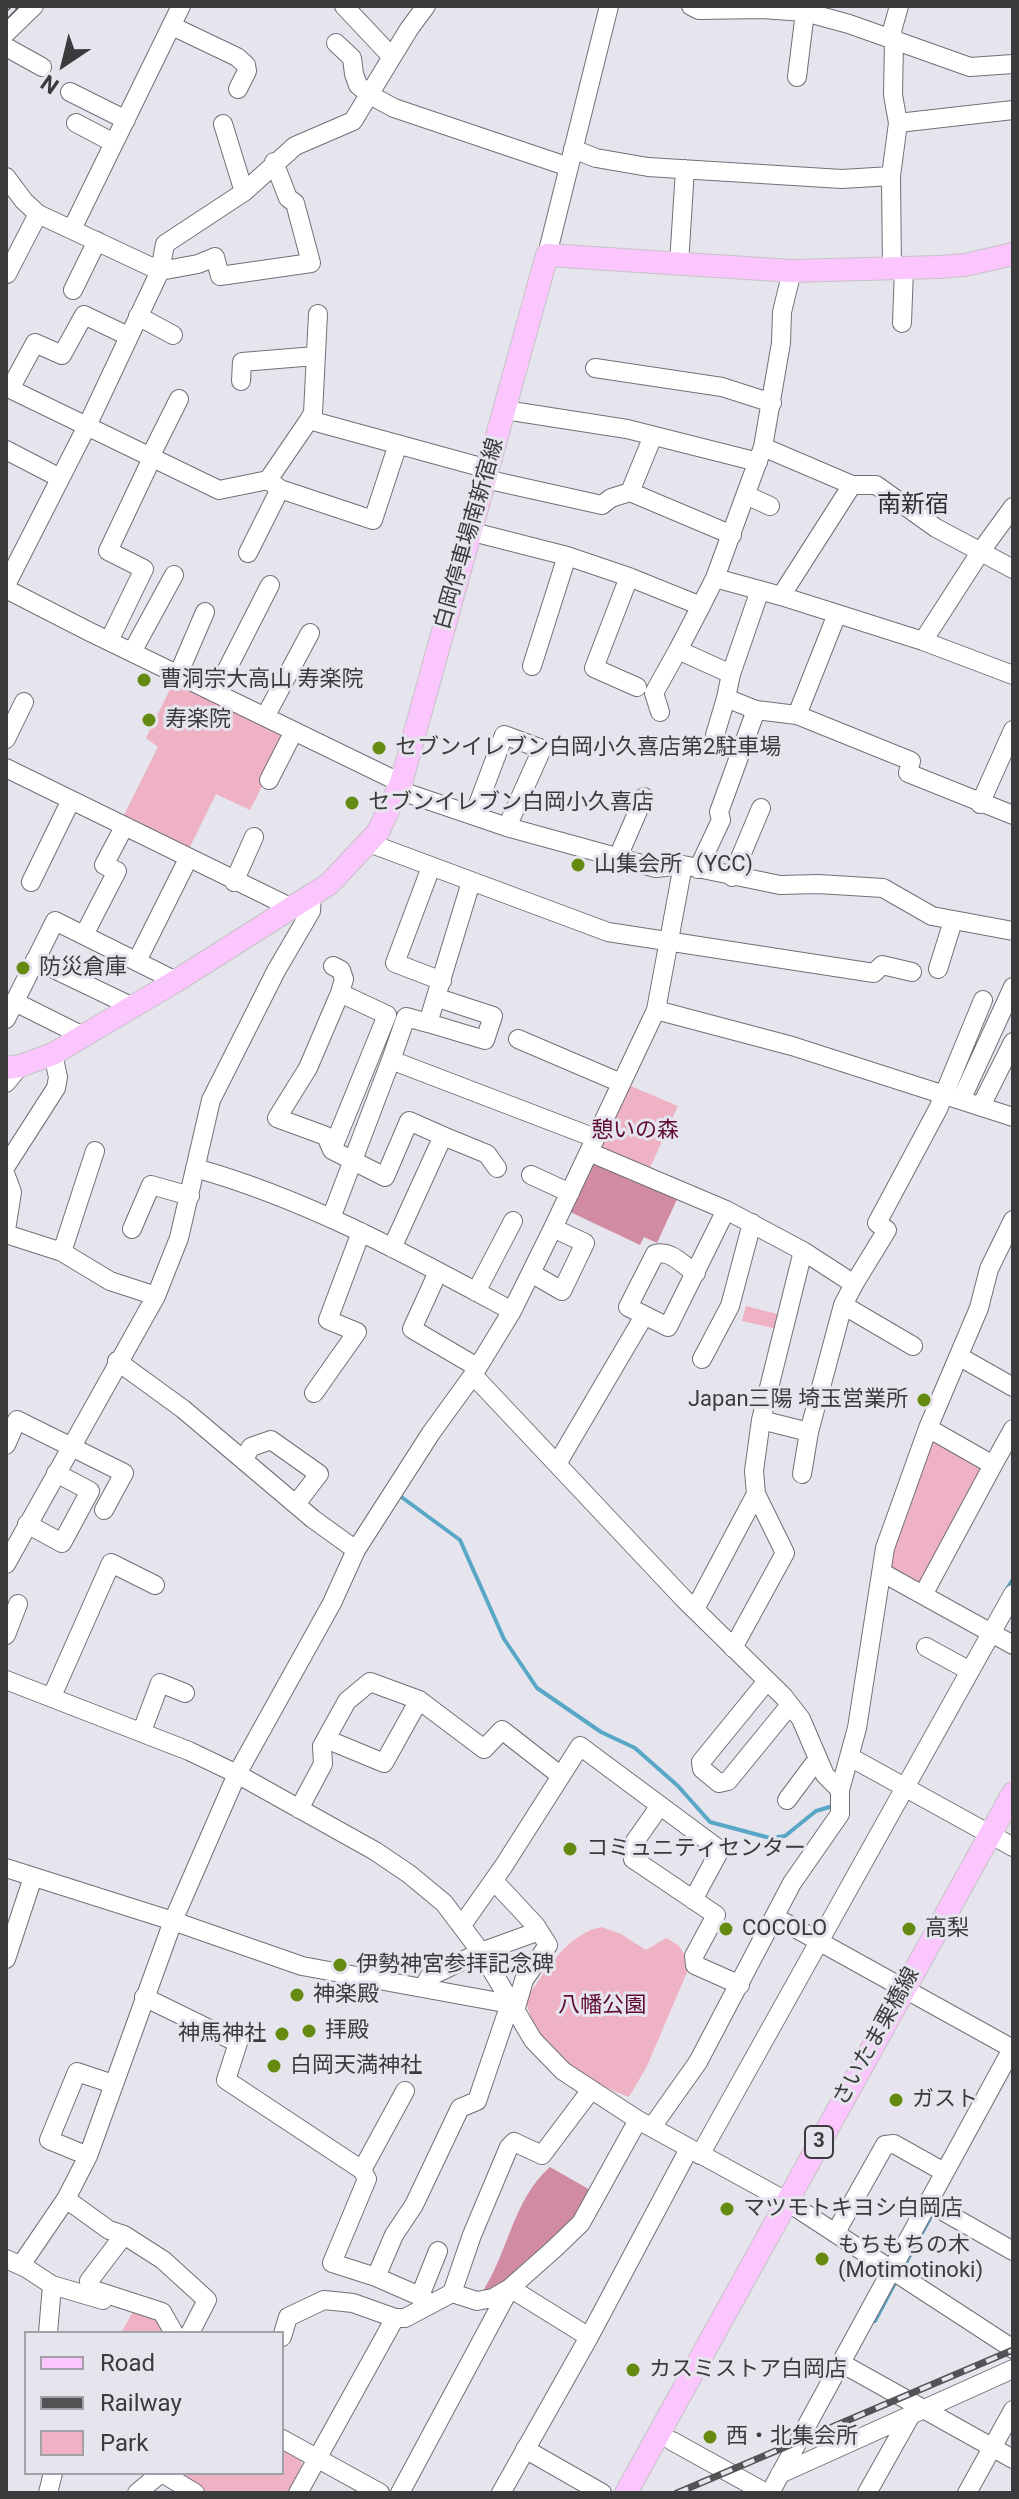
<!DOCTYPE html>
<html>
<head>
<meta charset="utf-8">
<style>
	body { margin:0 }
	#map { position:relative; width:1019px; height:2499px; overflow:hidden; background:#e6e5ed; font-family:Roboto,sans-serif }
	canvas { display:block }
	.frame { position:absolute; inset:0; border:8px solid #3b3b3e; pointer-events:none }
	.legend { position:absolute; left:24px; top:2331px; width:260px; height:144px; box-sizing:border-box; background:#e6e5ed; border:2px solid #a2a1a7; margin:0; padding:10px 14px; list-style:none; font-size:24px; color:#3b3b3e }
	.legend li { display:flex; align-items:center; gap:16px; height:40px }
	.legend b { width:40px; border:2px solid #a2a1a7 }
	.north { position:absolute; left:24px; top:24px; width:80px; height:80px; -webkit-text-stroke:6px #e6e5ed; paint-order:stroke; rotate:215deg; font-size:22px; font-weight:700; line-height:32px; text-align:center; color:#3b3b3e }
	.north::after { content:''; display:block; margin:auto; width:28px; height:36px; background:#3b3b3e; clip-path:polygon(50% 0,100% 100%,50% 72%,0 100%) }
</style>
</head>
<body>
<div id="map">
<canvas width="1019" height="2499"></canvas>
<div class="frame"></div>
<ul class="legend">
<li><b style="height:10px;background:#fbc6fd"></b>Road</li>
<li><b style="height:10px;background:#535356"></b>Railway</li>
<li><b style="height:22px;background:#efb1c4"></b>Park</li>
</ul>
<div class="north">N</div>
</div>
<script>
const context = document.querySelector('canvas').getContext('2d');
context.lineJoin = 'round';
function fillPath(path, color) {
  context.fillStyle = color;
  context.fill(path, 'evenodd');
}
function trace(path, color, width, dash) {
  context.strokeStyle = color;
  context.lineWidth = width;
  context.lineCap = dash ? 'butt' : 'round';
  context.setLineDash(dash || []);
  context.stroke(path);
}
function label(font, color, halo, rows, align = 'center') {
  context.font = font + ' Roboto,"Noto Sans JP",sans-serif';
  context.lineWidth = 6;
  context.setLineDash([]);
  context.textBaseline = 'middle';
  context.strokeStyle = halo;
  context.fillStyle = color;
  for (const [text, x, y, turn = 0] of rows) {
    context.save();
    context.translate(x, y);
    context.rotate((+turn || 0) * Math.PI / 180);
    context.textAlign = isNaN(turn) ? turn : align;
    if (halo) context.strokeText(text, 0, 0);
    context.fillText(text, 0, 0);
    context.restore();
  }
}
fillPath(new Path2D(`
	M175,679l113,56 -38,75 -34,-16 -29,59 -66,-32 37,-74 -12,-9z
	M626,1084l52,22 -29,64 -54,-21z
	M746,1306l35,9 -4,14 -35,-8z
	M931,1438l54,29 -62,121 -36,-19z
	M601,1927l20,7 25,16 20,-12 12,7 13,18 -44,103 -18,31c-33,-12 -74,-35 -92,-67 -6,-8 -8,-21 -12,-30 20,-27 40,-65 76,-73z
	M135,2308l21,7 12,18h-47z
	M282,2444l19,11 1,10 -14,28h-83l-37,-20h114z`), '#efb1c4');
fillPath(new Path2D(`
	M591,1156l87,41 -21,46 -13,-6 -4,8 -74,-35z
	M550,2167l42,24 -15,29 -83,75 -13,-1c27,-40 32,-95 69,-127z`), '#d18ca3');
trace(new Path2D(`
	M400,1496l60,44 44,99 33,49 64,44 34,16 43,38 32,36 60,16 15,-2 31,-25 17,-5
	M1007,1589l6,-10
	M902,2270l32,-59
	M875,2321l21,-40`), '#59a7c6', 4);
const minor = new Path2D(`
	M344,6l48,51
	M691,6l8,4 62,-1 44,3 44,12 121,43 43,-3
	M172,26l65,31 9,8 1,6 -9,18
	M6,33l28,-27
	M336,43l16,15 2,16 4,11 12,10 24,13 175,59
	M6,47l36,20
	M797,77l8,-65
	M70,92l56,28
	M76,123l38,20
	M898,123l115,-13
	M223,124l21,68
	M573,149l23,9 52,9 194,12 49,-3
	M6,177l18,24 14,13 122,57 38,-7 17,-7 5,19 91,-13 -16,-60 -7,-5 -14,-36
	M72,229l109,-223
	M547,255l62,-249
	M679,264l6,-95
	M892,270l-1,-94 7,-53 -5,-28 1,-54 -2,-10 7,-25
	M7,274l31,-60
	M73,290l24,-49
	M138,316l35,19
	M902,323l2,-54
	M595,368l127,19 50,16
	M241,381l1,-19 73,-6
	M6,387l213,103 49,-10 41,-60 179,49
	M10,389l25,-46 27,12 22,-40 44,21
	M505,410l122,19 131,33
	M309,420l4,-7 5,-99
	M763,447l89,38 -71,111
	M6,450l54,28
	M150,457l29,-58
	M485,479l117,26 9,-7 19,-6 102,43
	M268,480l12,9 93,31 25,-76
	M852,485h24l60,43 77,41
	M630,492l23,-56
	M746,495l24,11
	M469,531l98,25 62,21 72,29 14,-28 66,18 142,45 90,34
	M248,553l32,-64
	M629,577l-35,91 43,19
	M715,578l48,-131 18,-104 1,-31 10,-41
	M6,585l81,-159 73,-155 5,-27 79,-52 51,-46 58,-25 56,-92 17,-23
	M6,589l84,43 311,151
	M701,606l-23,44 53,24 -5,24 30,12 41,5 114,46 -3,12 105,42
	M109,641l35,-72 -36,-18 44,-93
	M923,641l58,-90 32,-44
	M132,652l42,-77
	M532,666l35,-110
	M731,674l29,-84
	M178,675l27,-63
	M215,693l55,-108
	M660,712l-6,-19 24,-43
	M797,715l40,-101
	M265,717l45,-84
	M715,735l11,-37
	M6,739l18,-37
	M6,768l286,140
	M269,780l25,-49
	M398,790l109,37 149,41 27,-3
	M980,804l33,-74
	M474,815l30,-80 38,14 -35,78
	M369,843l239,89 266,41 8,-8 30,7
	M618,857l26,-60
	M431,867l-36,96 47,18
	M698,869l23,-49 -2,-8 37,-102
	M732,877l29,-69
	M31,882l40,-82
	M234,882l20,-45
	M84,935l33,-64 -13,-6 20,-38
	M35,960l98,47
	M137,961l51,-102
	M333,966l8,4 3,9 -4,14
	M938,969l15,-48
	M15,1002l68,34
	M656,1010l136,36 221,71
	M6,1019l49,-98 121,60
	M428,1023l57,17 8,-24 -55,-18
	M518,1039l103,44
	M391,1060l15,-43 22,6 43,-141
	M6,1083l14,-17
	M961,1100l52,-113
	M981,1106l32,-64
	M443,1136l44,18 10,14
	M332,1150l55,-135 -47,-22 -32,75 -31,50 49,18 6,14 53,27 24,-56 34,15 -51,112
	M589,1152l137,58 77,41 51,33 -11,21 70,41
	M6,1166l50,-78 2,-11 -5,-23
	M195,1168c112,31 215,88 317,143
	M531,1175l39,18
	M6,1176l6,16 -6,38
	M331,1218l60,-158 204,78
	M132,1229l19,-44 39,11
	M6,1234l56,18 48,29 46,15
	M62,1252l33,-101
	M438,1272l-26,57 65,38
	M531,1273l31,18 23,-48 -32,-15
	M696,1273c-14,-8 -24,-23 -41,-19l-27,53 40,20 58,-117
	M854,1284l33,-54 -10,-7 61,-114 45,-109
	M476,1292l37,-71
	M960,1357l53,30
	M702,1359l28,-53 22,-83
	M117,1361l66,48 130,110 43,31
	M473,1375l210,223 101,99 17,22 24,56 15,15
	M314,1393l43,-61 -29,-12 33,-88
	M761,1420l48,12
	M6,1445l11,-25 107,53 -20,37
	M243,1460l8,-13 20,-7 48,34 -23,30
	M557,1464l87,-148
	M993,1465l20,-36
	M802,1474l7,-42 34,-127
	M27,1524l35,19 28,-52 -34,-18
	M6,1564l150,-268 23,-58 32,-138 65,-129 35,-60 1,-15
	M883,1573l130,72
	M923,1595l70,-130 -65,-37
	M695,1609l61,-115 -2,-23 7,-51 42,-169
	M6,1635l12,-31
	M926,1647l44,24
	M733,1648l52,-95 -29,-59
	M6,1680l183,71 48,23 138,77 34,23 35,29 37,49 52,88 30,31 75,49 148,81 227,148
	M767,1681l-66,81 1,7 17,14 9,-2 62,-76
	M52,1696l59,-133 44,22
	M142,1731l18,-48 25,10
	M326,1739l58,24 35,-63
	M850,1757l163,90
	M787,1800l26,-35 6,-3
	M659,1807l-28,40 2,12 83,56 -22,41 1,9 45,20
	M299,1809l24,-45 -1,-18 25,-45 23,-19 49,18 65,49 18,-19 59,46
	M6,1868l167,53 129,45 208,38
	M494,1881l42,45 12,19 -24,35 -9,31
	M775,1917l238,132
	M462,1925l41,-58 77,-121 140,104 -27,50
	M6,1959l27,-82
	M423,1988l6,-11 52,-25 58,-21
	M144,1997l94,46 -12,37 136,90 5,9 -35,84 44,14 48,21
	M652,2127l46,-65 94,-179 48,-69v-24l17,-62 28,-180 43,-120 51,-120 10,-39 24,-49
	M700,2155l313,-561
	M88,2156l-39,-16 28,-68 36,12
	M362,2170l43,-79
	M66,2199l43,31 15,5 39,25 44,40 -17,33
	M927,2202l86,49
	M836,2232l49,-87 9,-1 50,28
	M124,2235l-35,46 2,8 71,23 12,21
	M6,2259l20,9 26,17 -4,48
	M21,2265l45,-66 22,-43 85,-235 64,-147 95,-171 24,-53 75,-117 42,-58 39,-64 41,-83 103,-218 27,-145 97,20 38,-1 65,4 49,28 81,15
	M376,2277l18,-42 20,-30 46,-97 17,-7 33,-97
	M52,2285l51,15
	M510,2288l79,49
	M452,2293l25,8 16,-3 17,-10 44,-39 27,-26 57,-103
	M420,2296l18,-45
	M282,2337l6,-20 36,-17 29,3 42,15h10l47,-25 20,-58 37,-88 5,-5 28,13 49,-65
	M841,2363l172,96
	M282,2439l98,54
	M672,2441l94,52
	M525,2449l77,44
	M162,2473l33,20
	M780,2474l233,-105
	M48,2493l5,-20
	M137,2493l24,-20
	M298,2493l97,-175
	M400,2493l110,-205
	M501,2493l88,-156 100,-188
	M770,2493l243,-446
	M867,2493l45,-80
	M967,2493l46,-83`);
const major = new Path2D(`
	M6,1068l14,-2 33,-12 123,-73 153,-97 49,-52 23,-49 146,-528 245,16 147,-4 26,-2 48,-11
	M626,2493l387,-700`);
trace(minor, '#717077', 20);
trace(major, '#c4c4c5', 24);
trace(minor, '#fff', 18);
trace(major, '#fbc6fd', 22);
const rail = new Path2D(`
	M6,16l10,-10
	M677,2493l336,-143`);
trace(rail, '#535356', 7);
trace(rail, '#e6e5ed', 4, [12]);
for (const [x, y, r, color] of [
	[144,680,8,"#658a12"],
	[149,720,8,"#658a12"],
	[379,748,8,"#658a12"],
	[352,803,8,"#658a12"],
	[578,865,8,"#658a12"],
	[23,968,8,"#658a12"],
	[924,1400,8,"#658a12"],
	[570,1849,8,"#658a12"],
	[726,1929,8,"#658a12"],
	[909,1929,8,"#658a12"],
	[340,1965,8,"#658a12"],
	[297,1995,8,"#658a12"],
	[309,2031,8,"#658a12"],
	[282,2034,8,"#658a12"],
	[274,2066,8,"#658a12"],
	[896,2100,8,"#658a12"],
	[727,2209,8,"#658a12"],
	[822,2259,8,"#658a12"],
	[633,2370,8,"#658a12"],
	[710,2437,8,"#658a12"]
]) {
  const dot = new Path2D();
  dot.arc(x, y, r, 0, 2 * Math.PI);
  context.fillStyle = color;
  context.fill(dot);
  trace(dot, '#e6e5ed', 3);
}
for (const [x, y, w] of [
	[819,2142,28]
]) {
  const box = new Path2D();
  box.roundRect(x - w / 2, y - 16, w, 32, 6);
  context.fillStyle = '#e6e5ed';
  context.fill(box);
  trace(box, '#3b3b3e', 2);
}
label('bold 20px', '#3b3b3e', null, [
	["3",819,2142]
]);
label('22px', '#3b3b3e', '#e6e5ed', [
	["白岡停車場南新宿線",470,534,-74],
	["さいたま栗橋線",877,2037,-61]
]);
label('22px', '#3b3b3e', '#e6e5ed', [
	["曹洞宗大高山 寿楽院",160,680],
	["寿楽院",165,720],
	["セブンイレブン白岡小久喜店第2駐車場",395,748],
	["セブンイレブン白岡小久喜店",368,803],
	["山集会所（YCC)",594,865],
	["防災倉庫",39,968],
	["Japan三陽 埼玉営業所",908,1400,"right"],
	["コミュニティセンター",586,1849],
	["COCOLO",742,1929],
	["高梨",925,1929],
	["伊勢神宮参拝記念碑",356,1965],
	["神楽殿",313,1995],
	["拝殿",325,2031],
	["神馬神社",266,2034,"right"],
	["白岡天満神社",290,2066],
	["ガスト",912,2100],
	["マツモトキヨシ白岡店",743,2209],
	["もちもちの木",838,2246],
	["(Motimotinoki)",838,2271],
	["カスミストア白岡店",649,2370],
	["西・北集会所",726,2437]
], 'left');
label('22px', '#5f0b33', '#e6e5ed', [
	["憩いの森",635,1131],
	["八幡公園",602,2006]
]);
label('24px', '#2d2c32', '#e6e5ed', [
	["南新宿",913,506]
]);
</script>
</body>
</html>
